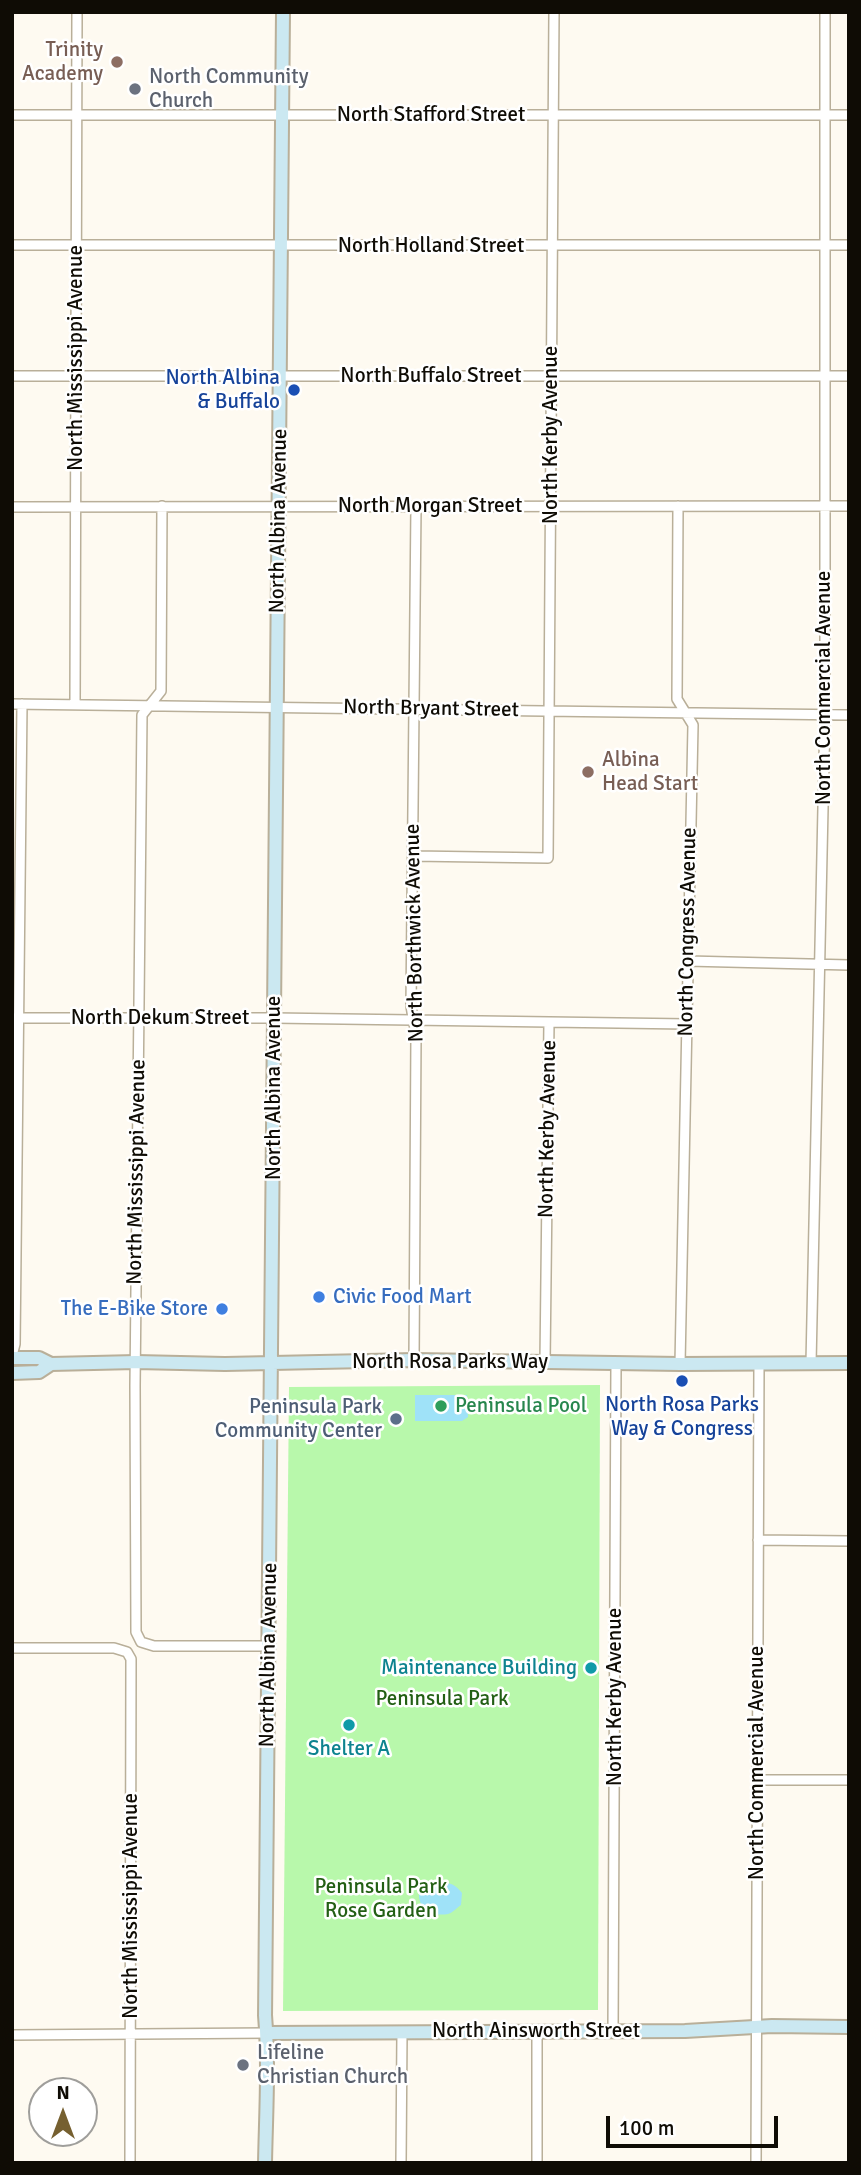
<!DOCTYPE html>
<html>
<head>
<meta charset="utf-8">
<style>
	body { margin:0 }
	#map { position:relative; width:861px; height:2175px; overflow:hidden; background:#fefaf1; font-family:Signika,sans-serif }
	canvas { display:block }
	.frame { position:absolute; inset:0; border:14px solid #0f0c05; pointer-events:none }
	.north { position:absolute; left:28px; top:2077px; width:70px; height:70px; box-sizing:border-box; background:#fff; border:2px solid #9f9e9b; border-radius:50%; rotate:0deg; font-size:19px; font-weight:700; line-height:28px; text-align:center; color:#0f0c05 }
	.north::after { content:''; display:block; margin:auto; width:24px; height:32px; background:#766030; clip-path:polygon(50% 0,100% 100%,50% 72%,0 100%) }
	.scale { position:absolute; left:606px; top:2116px; width:172px; height:32px; box-sizing:border-box; border:4px solid #0f0c05; border-top:0; padding-left:9px; font-size:21px; line-height:24px; white-space:nowrap; color:#0f0c05; -webkit-text-stroke:5px #fff; paint-order:stroke }
</style>
</head>
<body>
<div id="map">
<canvas width="861" height="2175"></canvas>
<div class="frame"></div>
<div class="north">N</div>
<div class="scale">100 m</div>
</div>
<script>
const context = document.querySelector('canvas').getContext('2d');
context.lineJoin = 'round';
function fillPath(path, color) {
  context.fillStyle = color;
  context.fill(path, 'evenodd');
}
function trace(path, color, width, dash) {
  context.strokeStyle = color;
  context.lineWidth = width;
  context.lineCap = dash ? 'butt' : 'round';
  context.setLineDash(dash || []);
  context.stroke(path);
}
function label(font, color, halo, rows, align = 'center') {
  context.font = font + ' Signika,sans-serif';
  context.lineWidth = 5;
  context.setLineDash([]);
  context.textBaseline = 'middle';
  context.strokeStyle = halo;
  context.fillStyle = color;
  for (const [text, x, y, turn = 0] of rows) {
    context.save();
    context.translate(x, y);
    context.rotate((+turn || 0) * Math.PI / 180);
    context.textAlign = isNaN(turn) ? turn : align;
    if (halo) context.strokeText(text, 0, 0);
    context.fillText(text, 0, 0);
    context.restore();
  }
}
fillPath(new Path2D(`
	M600,1385l-2,625 -315,1 6,-624z`), '#b8f8ab');
fillPath(new Path2D(`
	M415,1395h52l1,22 -6,4h-47z
	M430,1883c15,-2 24,-1 32,10l-1,12c-5,3 -7,7 -13,9 -16,3 -30,-5 -29,-21z`), '#9fe2f8');
const street = new Path2D(`
	M12,115h837
	M12,245h837
	M12,376h837
	M162,506l-1,185 -19,24 -7,670 1,247 5,10 13,4h116
	M678,506l-1,193 16,26 -13,639
	M12,507l837,-1
	M12,704l837,11
	M75,704l2,-692
	M413,856l135,2 6,-846
	M688,961l161,4
	M12,1018h262l413,6
	M12,1356l3,-12 7,-640
	M414,1360l2,-325 -5,-29 5,-500
	M545,1362l4,-340
	M811,1363l14,-648v-703
	M758,1540l91,1
	M12,1648h102l13,4 4,7 -1,504
	M757,1780h92
	M613,2031l3,-668
	M12,2035l255,-2
	M401,2163l1,-131
	M537,2163v-131
	M756,2163l3,-800`);
const secondary = new Path2D(`
	M12,1358h27l12,6
	M12,1373l27,-1 12,-8 85,-2 89,2 189,-4 266,4 169,-1
	M267,2033l418,-2 87,-5 77,1
	M265,2163c1,-50 4,-99 0,-148l18,-2003`);
trace(street, '#b9af99', 12);
trace(secondary, '#b9af99', 16);
trace(street, '#fff', 9);
trace(secondary, '#cbe8f1', 12);
for (const [x, y, r, color] of [
	[117,62,7,"#8d6e63"],
	[135,89,7,"#6b7280"],
	[294,390,7,"#1a4fb4"],
	[588,772,7,"#8d6e63"],
	[319,1297,7,"#3f7fe0"],
	[222,1309,7,"#3f7fe0"],
	[682,1381,7,"#1a4fb4"],
	[441,1406,7,"#2e9e5b"],
	[396,1419,7,"#5c6f8a"],
	[591,1668,7,"#0f9aa8"],
	[349,1725,7,"#0f9aa8"],
	[243,2065,7,"#6b7280"]
]) {
  const dot = new Path2D();
  dot.arc(x, y, r, 0, 2 * Math.PI);
  context.fillStyle = color;
  context.fill(dot);
  trace(dot, '#fff', 2.5);
}
label('21px', '#785e54', '#fff', [
	["Trinity",103,50],
	["Academy",103,74],
	["Albina",602,760,"left"],
	["Head Start",602,784,"left"]
], 'right');
label('21px', '#5b616d', '#fff', [
	["North Community",149,77],
	["Church",149,101],
	["Lifeline",257,2053],
	["Christian Church",257,2077]
], 'left');
label('21px', '#0f0c05', '#fff', [
	["North Stafford Street",431,115],
	["North Holland Street",431,246],
	["North Mississippi Avenue",76,358,-90],
	["North Buffalo Street",431,376],
	["North Kerby Avenue",551,435,-90],
	["North Morgan Street",430,506],
	["North Albina Avenue",279,521,-89],
	["North Commercial Avenue",824,688,-90],
	["North Bryant Street",431,709,1],
	["North Congress Avenue",688,932,-89],
	["North Borthwick Avenue",415,933,-91],
	["North Dekum Street",160,1018],
	["North Albina Avenue",274,1088,-90],
	["North Kerby Avenue",548,1129,-89],
	["North Mississippi Avenue",137,1172,-89],
	["North Rosa Parks Way",450,1362],
	["North Albina Avenue",269,1655,-89],
	["North Kerby Avenue",615,1697,-90],
	["North Commercial Avenue",757,1763,-90],
	["North Mississippi Avenue",131,1906,-90],
	["North Ainsworth Street",536,2031]
]);
label('21px', '#164399', '#fff', [
	["North Albina",280,378],
	["& Buffalo",280,402],
	["North Rosa Parks",682,1405,"center"],
	["Way & Congress",682,1429,"center"]
], 'right');
label('21px', '#366cbe', '#fff', [
	["Civic Food Mart",333,1297],
	["The E-Bike Store",208,1309,"right"]
], 'left');
label('21px', '#27864d', '#fff', [
	["Peninsula Pool",455,1406]
], 'left');
label('21px', '#4e5e75', '#fff', [
	["Peninsula Park",382,1407],
	["Community Center",382,1431]
], 'right');
label('21px', '#0d838f', '#fff', [
	["Maintenance Building",577,1668],
	["Shelter A",349,1749,"center"]
], 'right');
label('21px', '#235f14', '#fff', [
	["Peninsula Park",442,1699],
	["Peninsula Park",381,1887],
	["Rose Garden",381,1911]
]);
</script>
</body>
</html>
